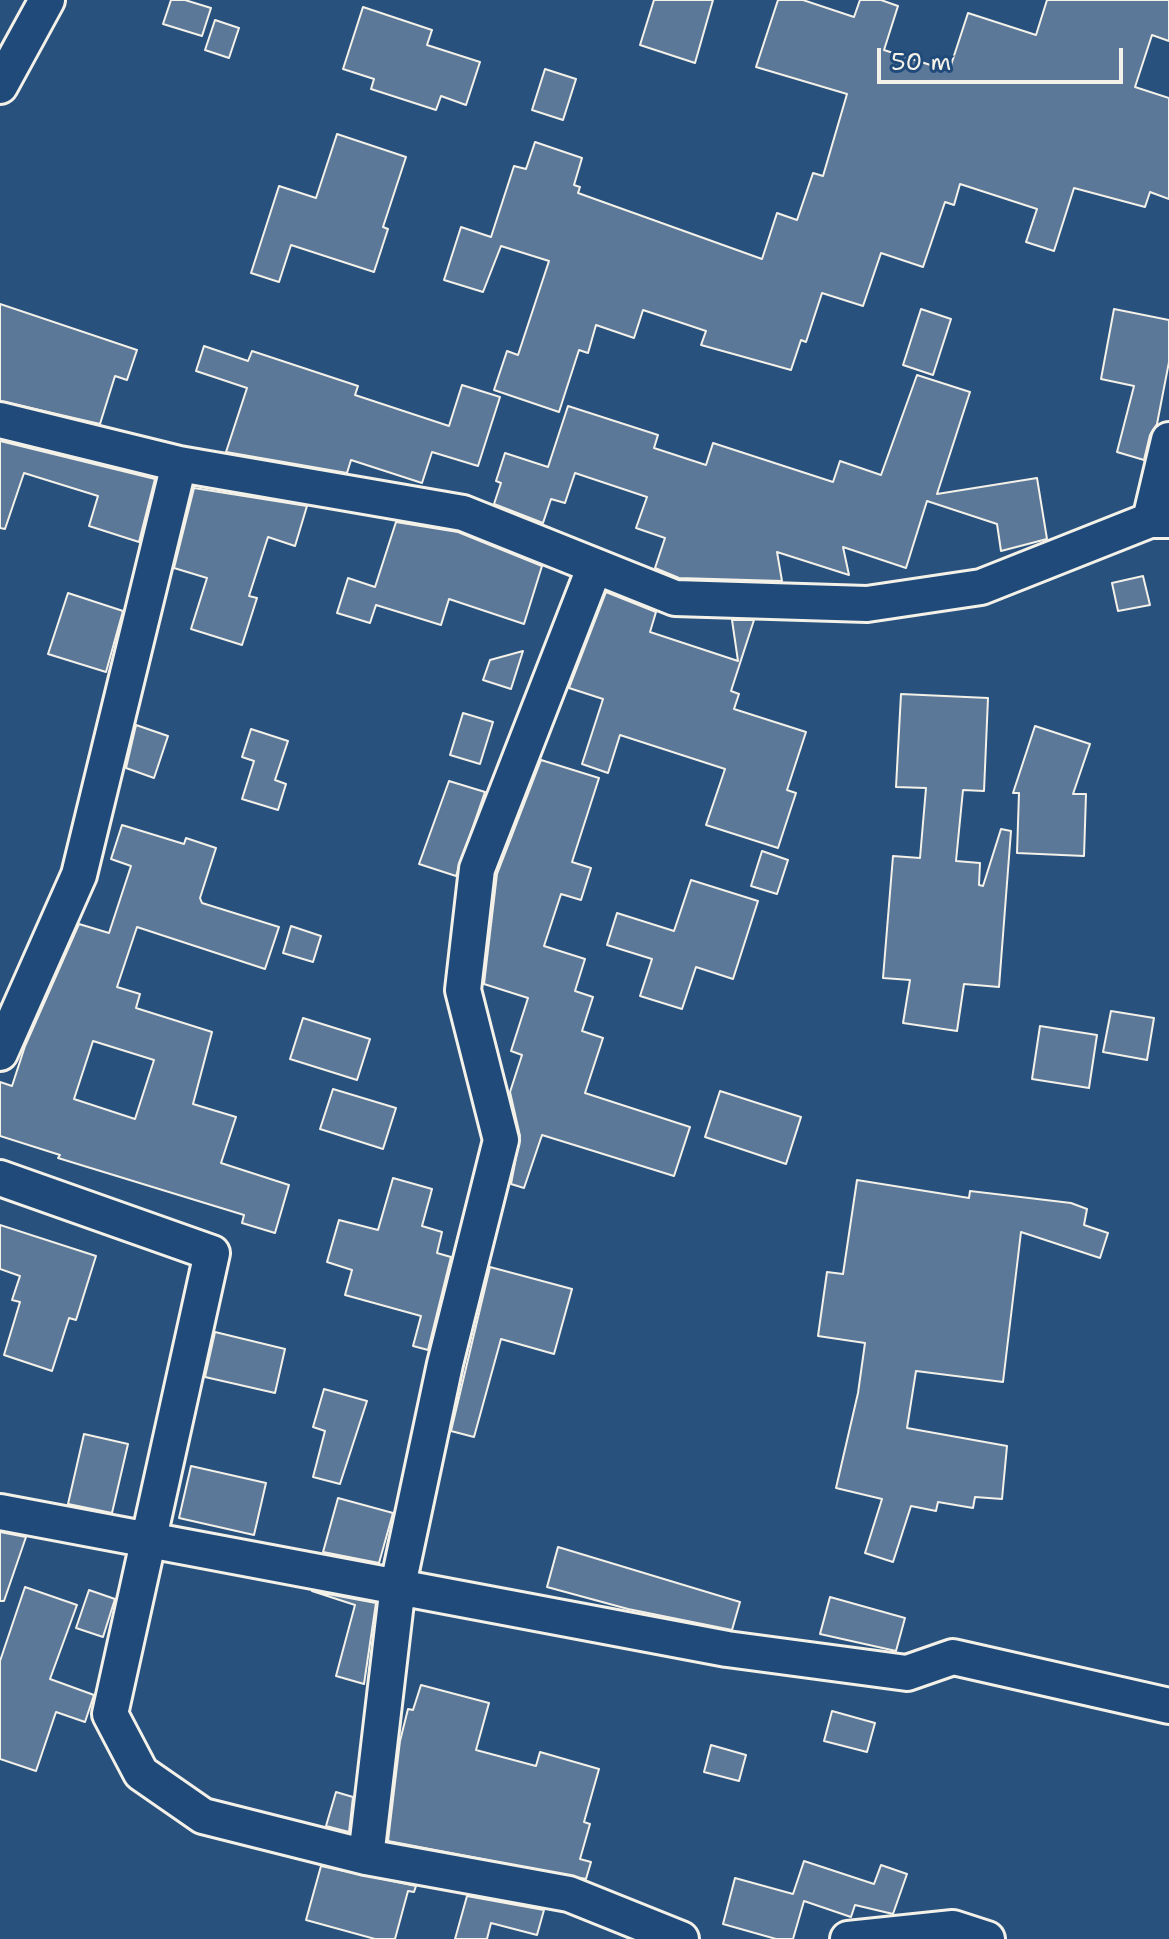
<!DOCTYPE html>
<html>
<head>
<meta charset="utf-8">
<style>
	body { margin:0 }
	#map { position:relative; width:1169px; height:1939px; overflow:hidden; background:#28517e; font-family:"Shantell Sans",sans-serif }
	canvas { display:block }
	.scale { position:absolute; left:877px; top:48px; width:246px; height:36px; box-sizing:border-box; border:4px solid #f4f1e8; border-top:0; padding-left:10px; font-size:24px; line-height:28px; white-space:nowrap; color:#f4f1e8; -webkit-text-stroke:6px #1f4a7a; paint-order:stroke }
</style>
</head>
<body>
<div id="map">
<canvas width="1169" height="1939"></canvas>
<div class="scale">50 m</div>
</div>
<script>
const context = document.querySelector('canvas').getContext('2d');
context.lineJoin = 'round';
function fillPath(path, color) {
  context.fillStyle = color;
  context.fill(path, 'evenodd');
}
function trace(path, color, width, dash) {
  context.strokeStyle = color;
  context.lineWidth = width;
  context.lineCap = dash ? 'butt' : 'round';
  context.setLineDash(dash || []);
  context.stroke(path);
}
const building = new Path2D(`
	M171,0h14l26,8 -9,28 -39,-12z
	M654,0h59l-18,63 -55,-18z
	M778,0h25l51,17 6,-17h21l17,6 -14,44 65,21 19,-58 68,22 11,-35h122v41l-17,-6 -17,52 34,11v101l-19,-7 -5,15 -71,-19 -20,63 -28,-9 11,-33 -77,-25 -6,21 -9,-3 -22,65 -42,-14 -18,53 -41,-13 -16,49 -5,-2 -10,30 -90,-25 5,-14 -63,-21 -9,28 -38,-13 -8,28 -9,-3 -20,62 -65,-22 13,-39 11,4 31,-94 -48,-15 -18,46 -39,-12 17,-53 30,10 23,-71 12,3 9,-27 47,16 -8,27 6,2 -2,6 184,66 15,-46 20,7 16,-47 10,3 24,-82 -91,-27z
	M363,7l69,23 -5,15 53,17 -14,43 -25,-9 -5,14 -65,-21 3,-10 -31,-10z
	M215,20l24,8 -10,30 -24,-8z
	M545,69l31,10 -13,41 -31,-10z
	M337,134l69,23 -23,70 5,2 -14,43 -83,-27 -12,37 -28,-9 28,-87 37,12z
	M0,304l137,46 -10,30 -12,-4 -15,48 -100,-23z
	M921,309l30,10 -18,56 -30,-10z
	M1114,309l55,11v42l-12,62 -7,11 -6,25 -27,-8 17,-66 -33,-7z
	M204,346l44,15 4,-10 106,35 -3,9 94,31 13,-41 38,12 -22,69 -46,-14 -10,31 -71,-23 -4,13 -121,-21 21,-64 -51,-17z
	M917,375l53,17 -33,102 100,-16 10,61 -46,12 -4,-27 -70,-23 -21,67 -63,-21 6,28 -72,-23 5,29 -103,-3 -24,-10 10,-30 -29,-10 11,-31 -72,-24 -10,30 -14,-4 -8,24 -49,-19 7,-21 -5,-2 9,-28 43,14 20,-61 90,29 -4,13 52,17 7,-22 120,39 7,-21 41,14z
	M0,441l155,38 -16,63 -50,-16 9,-30 -74,-23 -19,56 -5,-1z
	M194,488l113,18 -12,40 -27,-9 -19,59 8,2 -15,47 -51,-16 16,-51 -33,-10z
	M396,522l62,10 84,34 -18,58 -75,-25 -8,26 -65,-20 -6,18 -33,-10 11,-35 27,9z
	M1143,576l7,29 -32,6 -6,-28z
	M606,592l50,20 -6,20 88,29 -6,-41h22l-23,71 8,3 -5,15 72,23 -19,58 9,3 -18,55 -72,-23 19,-56 -105,-34 -12,38 -26,-9 21,-65 -34,-11z
	M68,593l55,18 -17,61 -58,-18z
	M523,651l-12,38 -28,-9 7,-20z
	M901,694l87,4 -4,93 -21,-1 -7,71 24,2 -1,22 4,1 18,-57 10,2 -12,156 -35,-3 -7,47 -54,-8 7,-43 -27,-2 10,-122 27,2 6,-70 -30,-1z
	M463,713l30,9 -13,42 -30,-9z
	M136,725l32,11 -14,42 -28,-10z
	M1035,726l55,18 -17,50h13l-2,62 -67,-3 2,-60h-6z
	M251,729l37,12 -13,39 11,4 -8,26 -36,-11 12,-38 -12,-4z
	M541,760l58,18 -27,84 19,6 -10,32 -20,-6 -17,52 41,13 -10,32 18,6 -11,34 21,7 -18,55 105,34 -16,49 -132,-41 -18,53 -13,-4 9,-48 -10,-44 12,-37 -11,-4 17,-53 -44,-14 13,-110z
	M449,781l36,11 -29,84 -37,-12z
	M122,825l62,19 2,-6 30,10 -16,50 2,5 77,24 -14,42 -128,-42 -20,60 23,7 -4,14 76,24 -19,72 43,13 -15,46 68,22 -14,48 -33,-10 2,-8 -186,-57 2,-3 -60,-19v-54l12,4 13,-40 54,-122 30,9 22,-67 -20,-7zM93,1041l61,19 -19,59 -61,-20z
	M762,851l26,9 -11,34 -26,-8z
	M691,880l67,21 -25,78 -37,-12 -14,42 -42,-13 12,-37 -45,-14 10,-32 57,18z
	M291,926l30,10 -8,26 -30,-9z
	M1111,1011l43,7 -7,42 -44,-8z
	M303,1018l67,21 -13,41 -67,-21z
	M1040,1026l57,9 -8,53 -57,-9z
	M333,1089l63,19 -13,41 -63,-20z
	M720,1091l81,26 -15,47 -81,-27z
	M393,1178l39,11 -10,37 20,6 -5,21 14,4 -23,93 -15,-4 8,-30 -76,-21 7,-25 -25,-8 12,-42 39,10z
	M857,1180l112,18 1,-7 101,12 16,6 -3,16 24,8 -8,25 -79,-26 -18,150 -87,-11 -9,57 100,18 -5,53 -27,-2 -2,11 -35,-6 -2,9 -25,-5 -18,56 -28,-9 17,-54 -46,-11 22,-95 7,-50 -47,-7 9,-64 16,2z
	M0,1225l96,31 -20,64 -7,-2 -17,53 -48,-16 16,-53 -8,-2 8,-24 -20,-7z
	M490,1267l82,22 -18,65 -53,-15 -27,98 -23,-6z
	M215,1332l70,17 -10,44 -70,-16z
	M324,1389l43,12 -27,83 -27,-7 12,-46 -12,-4z
	M84,1434l44,10 -16,69 -44,-9z
	M191,1466l75,17 -12,52 -75,-17z
	M338,1498l55,15 -14,50 -56,-11z
	M0,1532l26,5 -22,64h-4z
	M558,1547l182,55 -8,28 -104,-21 -81,-22z
	M25,1587l52,18 -27,74 44,16 -9,27 -29,-10 -20,59 -36,-12v-98z
	M89,1590l26,9 -12,38 -27,-9z
	M312,1591l64,12 -12,81 -28,-8 19,-71z
	M830,1597l75,21 -9,33 -76,-17z
	M421,1685l68,18 -13,47 60,16 4,-14 59,17 -15,53 6,2 -10,35 11,3 -5,17 -198,-38 12,-100 8,-32 5,1z
	M832,1711l43,12 -8,29 -43,-11z
	M711,1745l35,10 -7,26 -35,-9z
	M336,1792l17,5 -4,35 -23,-6z
	M804,1861l70,23 7,-19 26,9 -14,40 -38,-9 -4,12 -47,-16 -11,38h-17l-53,-15 12,-46 58,16z
	M321,1866l95,20 -2,6 -6,-1 -13,48h-20l-69,-19z
	M467,1896l77,14 -7,25 -46,-12 -4,16h-32z`);
fillPath(building, '#5b7899');
trace(building, '#f4f1e8', 2);
const minor = new Path2D(`
	M0,86l47,-86
	M0,420l179,44 284,49 212,85 192,6 114,-17 169,-67h19
	M1150,520l19,-80
	M0,1053l79,-178 100,-411
	M0,1178l212,75 -102,461 31,59 62,43 163,41 203,37 112,45
	M0,1512l727,137 180,24 46,-16 216,49
	M366,1857l32,-272 47,-221 56,-224 -38,-150 14,-121 118,-303
	M848,1939l105,-11 34,11`);
trace(minor, '#f4f1e8', 40);
trace(minor, '#1f4a7a', 34);
</script>
</body>
</html>
